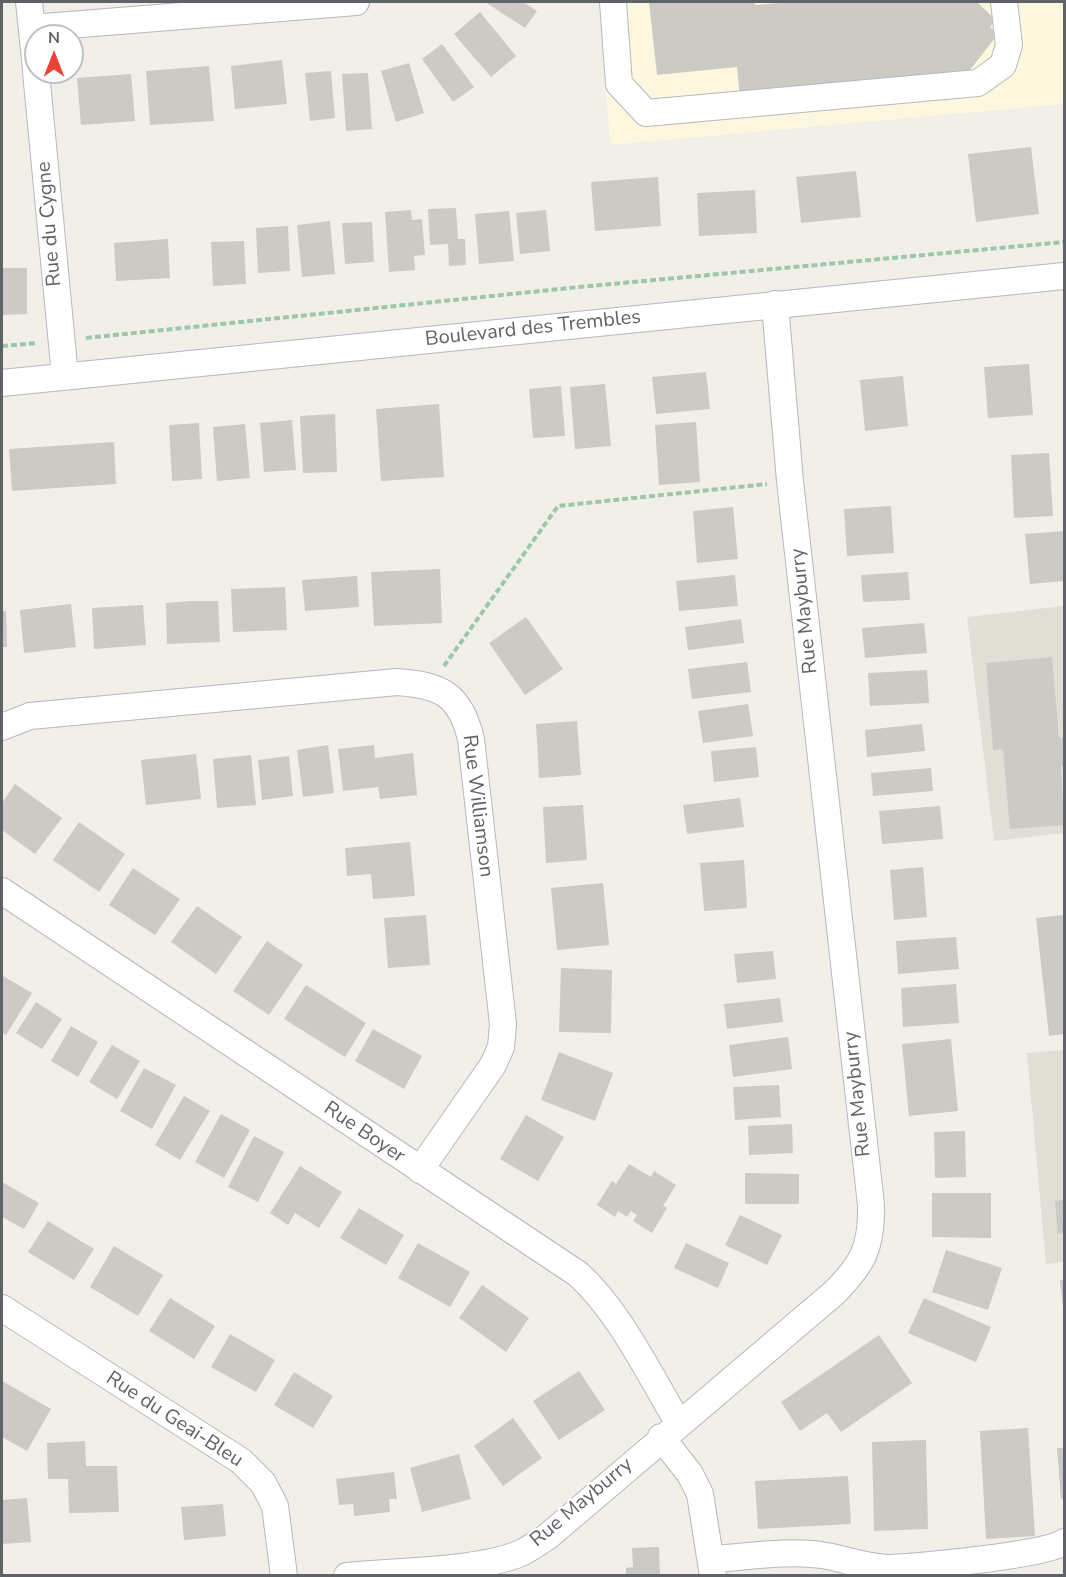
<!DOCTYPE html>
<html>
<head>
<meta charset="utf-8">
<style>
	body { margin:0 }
	#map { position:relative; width:1066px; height:1577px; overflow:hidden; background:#f1efe8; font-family:"Nunito Sans",sans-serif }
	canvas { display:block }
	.frame { position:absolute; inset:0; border:3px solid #5f6368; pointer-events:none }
	.north { position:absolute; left:24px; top:24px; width:60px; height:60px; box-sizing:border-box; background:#fff; border:2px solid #bfc1c3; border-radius:50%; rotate:0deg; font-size:16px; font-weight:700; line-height:24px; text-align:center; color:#5f6368 }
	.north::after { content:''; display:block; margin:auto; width:21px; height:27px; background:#ea4335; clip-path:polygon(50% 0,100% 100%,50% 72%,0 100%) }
</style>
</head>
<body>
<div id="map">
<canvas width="1066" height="1577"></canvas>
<div class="frame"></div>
<div class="north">N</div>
</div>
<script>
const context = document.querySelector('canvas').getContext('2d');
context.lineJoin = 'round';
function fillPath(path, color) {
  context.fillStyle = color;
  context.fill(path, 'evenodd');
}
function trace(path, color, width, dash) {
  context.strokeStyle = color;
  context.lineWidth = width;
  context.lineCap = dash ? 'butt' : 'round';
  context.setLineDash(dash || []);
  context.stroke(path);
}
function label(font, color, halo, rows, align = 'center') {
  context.font = font + ' "Nunito Sans",sans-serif';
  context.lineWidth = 4.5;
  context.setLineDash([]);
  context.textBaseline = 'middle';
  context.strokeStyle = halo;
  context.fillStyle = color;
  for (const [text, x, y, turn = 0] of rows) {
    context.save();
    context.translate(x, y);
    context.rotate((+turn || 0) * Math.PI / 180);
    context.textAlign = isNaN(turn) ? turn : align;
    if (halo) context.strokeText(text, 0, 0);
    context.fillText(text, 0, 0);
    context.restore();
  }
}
fillPath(new Path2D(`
	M600,2h464v102l-454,41z`), '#fef7e0');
fillPath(new Path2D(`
	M1064,606v227l-70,8 -27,-224z
	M1064,1050v212l-18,2 -19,-211z`), '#e1ded6');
fillPath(new Path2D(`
	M485,2h38l14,9 -12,17z
	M649,2h104l3,3 32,-3h189l19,18 -6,7 8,7 -28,36 -230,28 -3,-31 -80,8z
	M480,12l36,44 -25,21 -37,-43z
	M442,44l32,43 -21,15 -31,-43z
	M282,60l5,44 -52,5 -4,-43z
	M409,63l15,50 -28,9 -15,-51z
	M209,66l5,55 -64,4 -4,-54z
	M331,71l4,47 -25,3 -5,-48z
	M368,73l4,56 -26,2 -4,-57z
	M131,74l4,47 -54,4 -4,-47z
	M1031,147l8,67 -63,8 -8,-68z
	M856,171l5,46 -60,6 -5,-46z
	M658,177l3,49 -66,5 -4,-49z
	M755,190l2,43 -58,3 -2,-43z
	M456,208l2,31h7l1,26 -17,1 -1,-22 -18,1 -2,-36z
	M411,210l1,10 10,-1 3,36 -11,1 1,14 -26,2 -4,-60z
	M546,210l4,41 -30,3 -4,-41z
	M509,211l5,50 -35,3 -4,-50z
	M330,221l5,53 -33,3 -5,-52z
	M372,222l2,40 -29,2 -3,-41z
	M288,226l2,45 -32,2 -2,-45z
	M168,239l2,39 -54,3 -2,-38z
	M244,241l2,43 -33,2 -2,-44z
	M2,268h25v46l-25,1z
	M1029,364l4,51 -45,3 -4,-51z
	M706,372l4,37 -54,5 -4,-37z
	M903,376l5,50 -43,5 -5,-51z
	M605,384l6,62 -36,3 -5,-62z
	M561,386l4,50 -32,2 -4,-49z
	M439,404l5,73 -63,4 -5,-72z
	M335,414l2,58 -34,1 -3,-57z
	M292,420l4,50 -32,2 -4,-49z
	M696,422l4,60 -41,3 -4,-60z
	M199,423l3,56 -30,2 -3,-56z
	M245,424l5,54 -33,3 -4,-54z
	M114,442l2,42 -104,7 -3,-42z
	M1049,453l4,63 -39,2 -3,-63z
	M891,506l3,47 -47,3 -3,-47z
	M733,507l5,52 -41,4 -4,-52z
	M1064,531v50l-34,3 -5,-50z
	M440,569l2,54 -68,3 -3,-54z
	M908,572l2,28 -47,2 -2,-27z
	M735,575l3,31 -59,5 -3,-30z
	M357,576l2,31 -54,4 -3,-31z
	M285,587l2,43 -54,2 -2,-43z
	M191,601h27l2,41 -53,2 -1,-41z
	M71,604l5,43 -52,6 -4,-43z
	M143,605l3,40 -52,4 -2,-41z
	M2,611h4l1,36h-5z
	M526,617l37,52 -38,26 -36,-52z
	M741,619l3,24 -56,7 -3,-23z
	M924,623l3,30 -62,5 -3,-30z
	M1052,657l7,81h5v27l-3,1 3,59 -54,4 -7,-80 -10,1 -7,-87z
	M747,662l4,30 -59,7 -4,-30z
	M927,670l2,33 -59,3 -2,-33z
	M748,704l5,32 -50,7 -5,-32z
	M577,721l4,54 -42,3 -3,-54z
	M922,724l3,27 -58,6 -2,-27z
	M328,745l6,48 -31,4 -6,-47z
	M374,745l1,13 38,-5 4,42 -37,4 -2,-12 -35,4 -5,-42z
	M756,747l3,30 -45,5 -3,-31z
	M196,754l5,45 -55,6 -5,-45z
	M251,755l5,50 -39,3 -4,-49z
	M289,756l4,40 -31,4 -4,-40z
	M931,768l2,23 -60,5 -2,-23z
	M15,784l47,34 -27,36 -33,-24v-27z
	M740,798l4,29 -57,7 -4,-29z
	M583,805l4,55 -41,3 -3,-56z
	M940,806l3,33 -61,5 -3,-33z
	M79,822l46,32 -26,38 -46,-32z
	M410,842l5,54 -42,3 -2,-25 -24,2 -2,-28z
	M744,860l3,48 -43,3 -4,-48z
	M923,867l4,50 -33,3 -4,-50z
	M133,868l47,31 -25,36 -46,-30z
	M603,883l6,62 -52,5 -6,-62z
	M197,906l45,31 -26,37 -45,-32z
	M426,915l4,50 -42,3 -4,-50z
	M1064,915v119l-15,2 -13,-118z
	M956,937l3,32 -61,5 -2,-33z
	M267,941l36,24 -34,50 -36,-24z
	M773,951l3,28 -39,4 -3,-29z
	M561,968l51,2 -1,63 -52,-1z
	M3,976l29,17 -26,42 -4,-3z
	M956,984l3,39 -56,4 -2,-39z
	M306,985l60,38 -21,34 -61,-38z
	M780,998l3,24 -56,7 -3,-25z
	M36,1002l26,17 -20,30 -26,-16z
	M71,1026l27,16 -20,35 -27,-16z
	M373,1029l49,27 -18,33 -49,-28z
	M788,1037l4,32 -59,8 -4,-32z
	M951,1039l7,72 -49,5 -7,-72z
	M112,1045l28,16 -23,38 -28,-17z
	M559,1052l54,21 -18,48 -54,-21z
	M144,1068l32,17 -24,44 -32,-18z
	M779,1085l2,32 -46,3 -2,-33z
	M184,1096l26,15 -30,49 -25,-15z
	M221,1114l29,16 -26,48 -29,-16z
	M526,1115l38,22 -26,44 -38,-22z
	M792,1124l1,29 -44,2 -1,-29z
	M965,1131l1,46 -31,1 -1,-46z
	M254,1136l30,16 -26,50 -30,-15z
	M629,1164l22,13 3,-6 22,14 -13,21 4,2 -15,25 -19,-12 4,-6 -6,-4 -4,6 -9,-6 -3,6 -18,-12 15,-24 4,3z
	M300,1166l42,26 -23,36 -24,-15 -7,12 -18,-12z
	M745,1173l54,1v30h-54z
	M2,1182l37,21 -15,26 -22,-12z
	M932,1193h59v45l-59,-1z
	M1064,1200v33l-6,1 -3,-33z
	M359,1208l45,27 -18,30 -46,-27z
	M740,1215l42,20 -15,30 -42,-20z
	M48,1221l46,28 -20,31 -46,-28z
	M418,1243l52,29 -20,35 -52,-29z
	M686,1243l43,20 -11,25 -44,-20z
	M114,1246l49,29 -25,41 -48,-29z
	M946,1250l56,18 -14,42 -56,-18z
	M1060,1280h4v27h-1z
	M482,1285l47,33 -23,34 -47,-34z
	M170,1298l45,28 -21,33 -45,-28z
	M924,1298l67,29 -15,35 -68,-29z
	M230,1334l45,26 -19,32 -45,-25z
	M879,1335l33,48 -71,49 -14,-19 -27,18 -19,-29z
	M579,1371l26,39 -46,30 -26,-39z
	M294,1372l39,24 -20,32 -39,-23z
	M2,1381l49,28 -24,42 -25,-14z
	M513,1418l29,40 -39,28 -29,-40z
	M1028,1428l7,108 -49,3 -6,-108z
	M926,1440l2,89 -54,2 -2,-89z
	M85,1441l1,25h31l2,46 -50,1 -1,-34h-20l-1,-36z
	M1057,1448h7v50l-3,1z
	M459,1454l12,45 -49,13 -12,-44z
	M394,1472l3,27h-8l1,13 -36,4 -1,-12 -14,1 -3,-26z
	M848,1476l3,48 -93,5 -3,-48z
	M27,1498l4,44 -29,2v-44z
	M223,1504l3,32 -42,4 -3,-33z
	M659,1547l1,28h-34v-7l7,-1 -1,-19z`), '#cccac5');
const minor = new Path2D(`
	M29,2l7,67
	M613,2l6,82 27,29 332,-30 25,-18 6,-20 -5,-43
	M32,28l324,-26
	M36,72l29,304
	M2,383l1062,-107
	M2,727l28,-11 367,-34c44,3 63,12 74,57l32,285 -2,23 -8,18 -73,105
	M2,891l576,383c42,38 71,100 100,148
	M2,1308l239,153 22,22 12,23 9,70
	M661,1437l29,37 10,20 13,82
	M712,1559c35,-2 74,-9 109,-4 23,3 44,13 68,13 28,-1 158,-13 175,-26
	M347,1576c47,-5 137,-5 176,-24 8,-4 16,-10 24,-15l287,-244c29,-29 38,-46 37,-88l-81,-724 -15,-177`);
trace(minor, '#b5b8bc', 28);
trace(new Path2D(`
	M86,338l493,-51 485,-45
	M2,346l35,-3
	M444,666l114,-160 209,-22`), '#9cc7a9', 4, [6, 3]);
trace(minor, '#fff', 26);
label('20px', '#5f6368', '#fff', [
	["Rue du Cygne",50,224,-95],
	["Boulevard des Trembles",533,329,-6],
	["Rue Mayburry",805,611,-96],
	["Rue Williamson",477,806,83],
	["Rue Mayburry",858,1094,-96],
	["Rue Boyer",364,1133,34],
	["Rue du Geai-Bleu",174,1420,33],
	["Rue Mayburry",582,1503,-40]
]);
</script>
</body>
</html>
